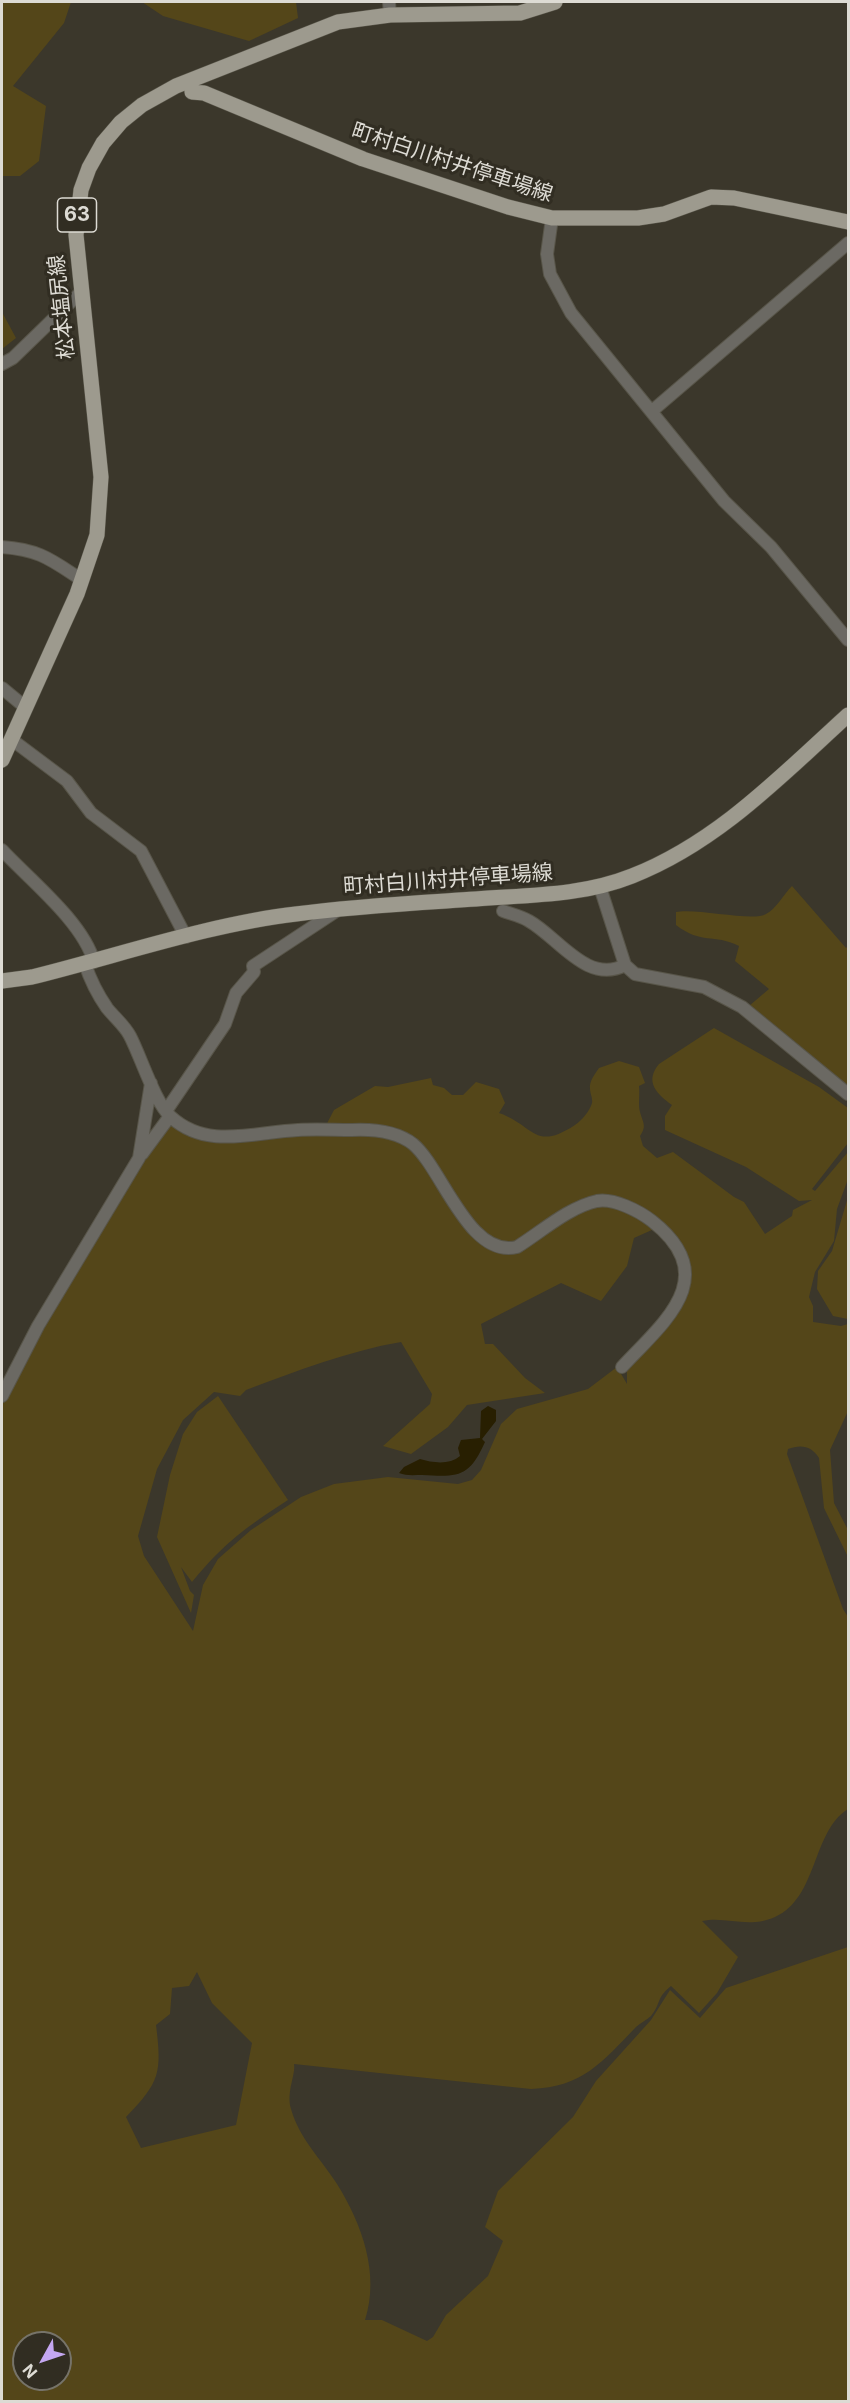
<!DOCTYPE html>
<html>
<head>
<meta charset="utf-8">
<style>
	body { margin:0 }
	#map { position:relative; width:850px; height:2403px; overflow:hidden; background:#3b372b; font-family:Inter,sans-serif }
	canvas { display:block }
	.frame { position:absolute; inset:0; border:3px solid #dddbd4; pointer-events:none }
	.north { position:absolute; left:12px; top:2331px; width:60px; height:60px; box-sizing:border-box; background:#312d22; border:2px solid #767369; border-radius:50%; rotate:230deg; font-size:16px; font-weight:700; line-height:24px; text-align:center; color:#dddbd4 }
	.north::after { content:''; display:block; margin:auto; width:21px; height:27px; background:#c4a7f1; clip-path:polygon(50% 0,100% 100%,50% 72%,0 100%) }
</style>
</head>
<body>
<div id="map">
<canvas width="850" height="2403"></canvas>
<div class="frame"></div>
<div class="north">N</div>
</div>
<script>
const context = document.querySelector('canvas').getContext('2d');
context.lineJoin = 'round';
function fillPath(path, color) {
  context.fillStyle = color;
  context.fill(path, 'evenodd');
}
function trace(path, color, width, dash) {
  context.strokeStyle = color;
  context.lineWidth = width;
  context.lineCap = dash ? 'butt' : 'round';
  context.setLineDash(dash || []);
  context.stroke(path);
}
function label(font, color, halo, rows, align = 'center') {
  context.font = font + ' Inter,"Noto Sans JP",sans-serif';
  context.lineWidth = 6;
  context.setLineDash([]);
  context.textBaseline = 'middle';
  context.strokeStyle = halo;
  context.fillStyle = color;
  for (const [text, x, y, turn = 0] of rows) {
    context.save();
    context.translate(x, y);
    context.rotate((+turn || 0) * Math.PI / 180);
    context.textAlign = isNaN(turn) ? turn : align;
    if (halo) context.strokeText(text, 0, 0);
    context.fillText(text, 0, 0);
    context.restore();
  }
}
fillPath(new Path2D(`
	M2,2h69l-7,21 -51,63 33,20 -7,55 -19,15h-18z
	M142,2h154l2,16 -49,23 -86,-25z
	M2,312l14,26 -14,11z
	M792,886l54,62 2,-2v140l-99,-80 20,-17 -34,-28 4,-15c-26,-13 -37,-1 -63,-21v-13c22,-4 77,10 90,2 10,-5 18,-20 26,-28z
	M714,1028l105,59 29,21v35l-36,46 3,2 33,-39v27l-11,30 -3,32 -19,31 -6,25 4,9v16l28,4 7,-2v87l-18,39 4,53 14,27v27l-24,-49 -5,-50c-7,-12 -18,-14 -31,-9l-1,5 56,155 5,8v192c-36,22 -30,89 -73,108 -28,12 -47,-1 -73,4l36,36 -21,36 -18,20 -28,-27c-15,12 -10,18 -20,30 -4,4 -11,7 -15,11 -34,35 -53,60 -105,62l-237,-25c2,10 -8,28 -3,45 8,29 30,50 46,75 25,40 43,90 28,136h17l45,21 6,-4 13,-22 42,-39 15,-35 -18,-14 13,-36 75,-74 23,-36 55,-61 19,-30 30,28 26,-30 122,-41v454h-846v-997l9,-18 127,-222 29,-38 5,-1c11,5 23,12 34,15 34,8 81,-5 116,-7l12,-23 41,-24 13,1 43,-9 2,7 11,3 8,7h11l13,-13 23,7 6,14 -6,10c35,12 35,39 76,12 6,-4 15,-14 17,-22 1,-4 -2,-10 -2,-14 -1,-8 5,-15 9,-21l20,-7 20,6 6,16 -6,3c1,8 -1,19 1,26 3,11 7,14 0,24l3,10 14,12 16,-6 61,45 10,5 21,32 27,-18 1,-6 19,-10 -13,1 -53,-34 -81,-37v-14l7,-11c-15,-11 -28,-23 -13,-41zM663,1225c10,11 24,27 27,42 7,42 -38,76 -63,103v14l-10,-17 -29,22 -71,20 -16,15 -20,46 -9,10 -14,4 -70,-7 -54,7 -33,13 -50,33 -33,29 -15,26 -10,46 -49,-75 -6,-20 19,-67 26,-49 31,-28 26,4 6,-6c51,-19 102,-39 155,-48l31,52 -2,10 -47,42 28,8 37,-27 19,-22 78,-12 -20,-15 -32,-34h-8l-4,-20 80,-41 40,18 26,-35 7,-28zM197,1972l15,31 40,40 -16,82 -95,23 -15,-31c34,-35 36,-44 30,-92l14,-11 2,-26 17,-2zM24,2343h36v36h-36z
	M848,1197v122l-15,-3 -16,-27 1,-18 14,-20z
	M218,1396l70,104c-42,27 -64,43 -96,82l-11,-15 9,24 4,4 -3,18 -34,-76 13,-62 13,-41 14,-22z`), '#544619');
fillPath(new Path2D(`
	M488,1406l8,4v11l-14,18 3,3c-16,36 -27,35 -63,33 -8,0 -16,1 -23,-2l5,-6 16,-8c13,4 30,6 40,-3l-2,-8 3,-8 19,-2 1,-27z`), '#281f01');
const minor = new Path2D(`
	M389,2l1,13
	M552,218l-5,36 3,20 21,39 153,188 47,46 77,93
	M2,364l11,-6 68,-66
	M652,411l196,-168
	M2,547c39,3 49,13 80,33
	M2,688l23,19
	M11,739l56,42 24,32 50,38 45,86
	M2,850c28,30 81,72 92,112
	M600,887l25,78 10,9 69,13 38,20 106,87
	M503,911c8,3 18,5 26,10 29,16 58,64 96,44
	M85,964c5,15 13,31 22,44 8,10 18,18 23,28 11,21 25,67 41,81 36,33 83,15 127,13 18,-1 36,0 54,0 21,-1 44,1 61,14 29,24 56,115 104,103 24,-15 52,-40 80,-46 17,-3 42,10 55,20 71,56 12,101 -30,146
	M166,1111l59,-87 11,-31 18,-21 -1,-6 85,-56
	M142,1154l28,-38
	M2,1396l36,-70 101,-168 12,-75`);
const major = new Path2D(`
	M192,92l12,1 159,66 145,48 44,11h86l26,-4 47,-17 23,1 114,24
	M2,760l75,-166 20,-59 4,-58 -25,-242 5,-45 8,-22 14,-25 18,-21 21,-17 34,-19 162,-64 52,-7 130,-2 35,-11
	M2,981l30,-4c85,-21 178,-53 264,-63 60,-8 120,-11 180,-15 53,-4 106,-3 156,-23 85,-33 150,-101 216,-161`);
trace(minor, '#585549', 14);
trace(major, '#585549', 16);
trace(minor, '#6b6963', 12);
trace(major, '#9d9a8e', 15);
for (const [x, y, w] of [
	[77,215,39]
]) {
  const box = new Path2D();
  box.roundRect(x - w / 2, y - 17, w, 34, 4.5);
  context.fillStyle = '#312d22';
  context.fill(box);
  trace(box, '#dddbd4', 1.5);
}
label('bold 20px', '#dddbd4', null, [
	["63",77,215]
]);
label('21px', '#dddbd4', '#312d22', [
	["町村白川村井停車場線",452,163,18],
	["松本塩尻線",62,307,-96],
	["町村白川村井停車場線",448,880,-4]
]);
</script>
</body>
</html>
